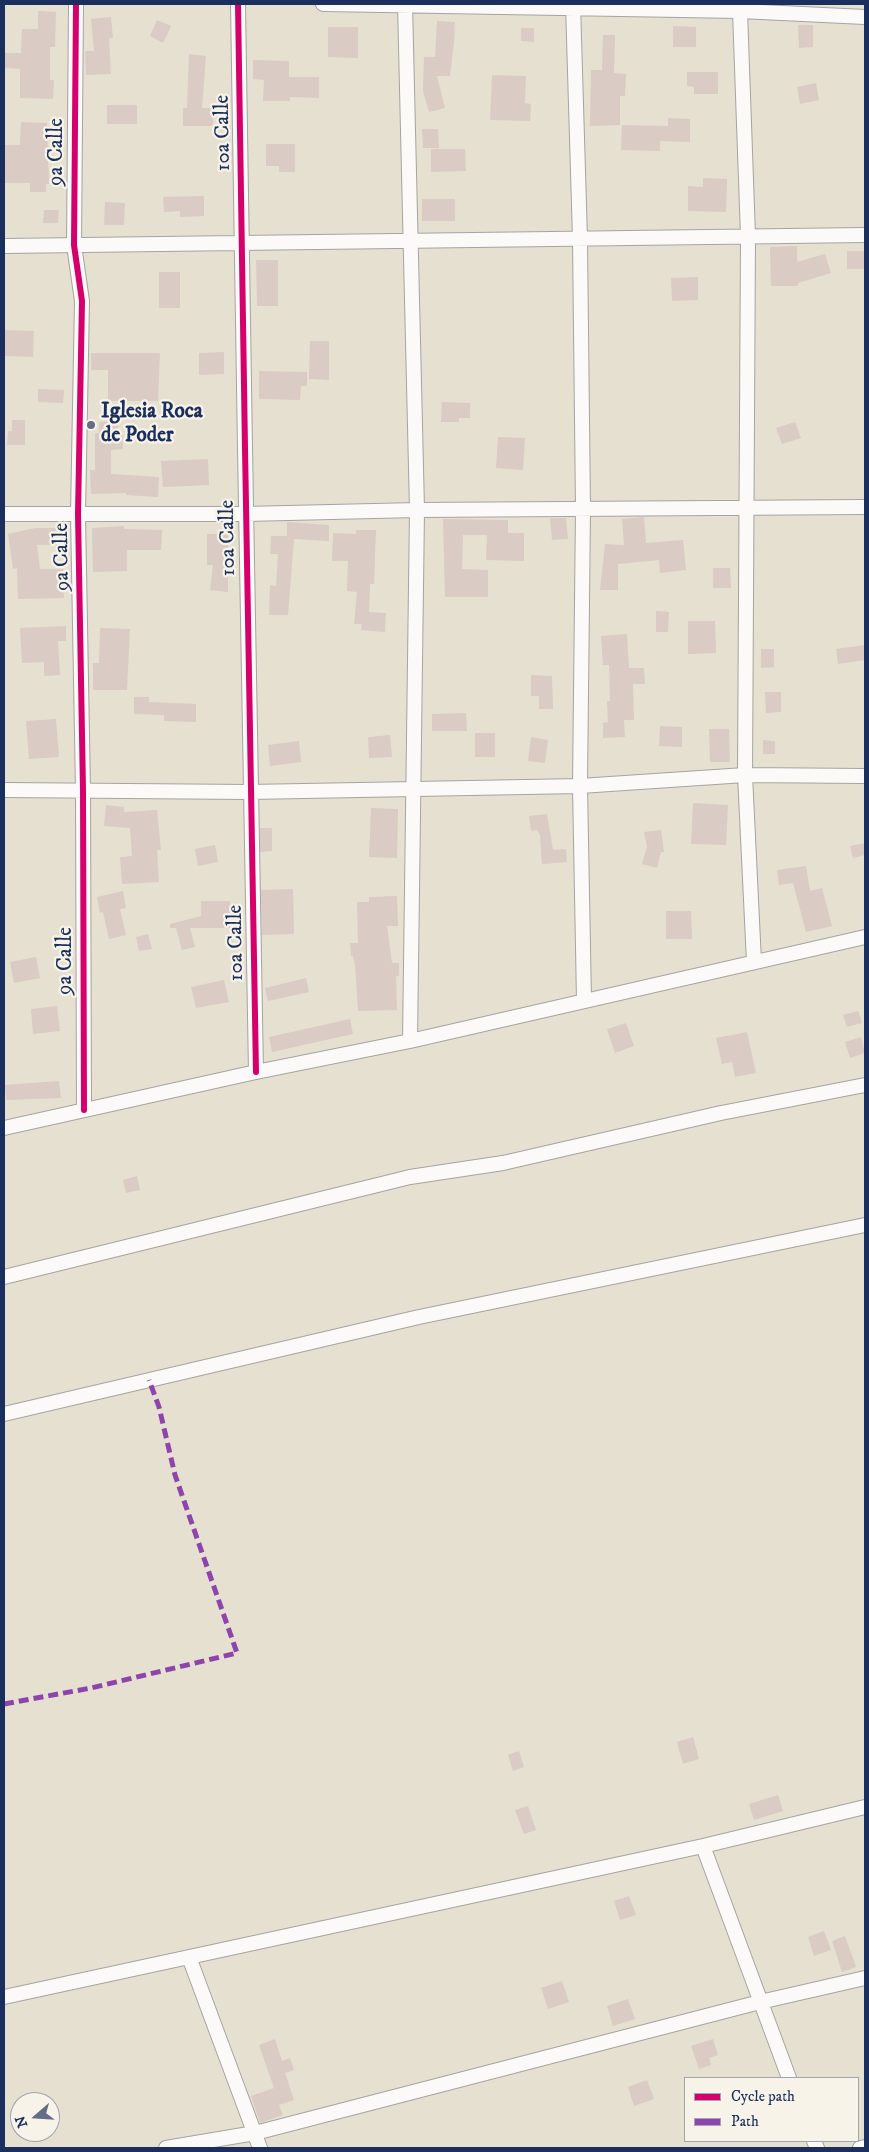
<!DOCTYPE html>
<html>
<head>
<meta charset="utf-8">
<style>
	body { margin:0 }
	#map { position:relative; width:869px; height:2152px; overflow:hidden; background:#e6e0d1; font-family:"IM FELL DW Pica",serif }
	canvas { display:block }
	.frame { position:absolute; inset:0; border:5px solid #1b2f5e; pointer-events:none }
	.legend { position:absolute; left:684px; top:2077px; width:175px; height:65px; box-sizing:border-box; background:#f7f3e8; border:1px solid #9fa5b1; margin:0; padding:6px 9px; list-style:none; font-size:15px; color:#1b2f5e }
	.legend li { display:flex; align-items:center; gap:10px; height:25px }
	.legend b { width:25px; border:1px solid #9fa5b1 }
	.north { position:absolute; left:10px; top:2092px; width:50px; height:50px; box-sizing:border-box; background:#f7f3e8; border:1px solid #9fa5b1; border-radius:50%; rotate:251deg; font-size:14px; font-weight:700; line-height:20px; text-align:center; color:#1b2f5e }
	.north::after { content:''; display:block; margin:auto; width:18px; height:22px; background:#626d86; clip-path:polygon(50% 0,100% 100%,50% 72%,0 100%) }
</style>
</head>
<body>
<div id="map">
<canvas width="869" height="2152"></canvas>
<div class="frame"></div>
<ul class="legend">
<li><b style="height:6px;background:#d6006c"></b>Cycle path</li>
<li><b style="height:6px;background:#8e44ad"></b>Path</li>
</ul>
<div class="north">N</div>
</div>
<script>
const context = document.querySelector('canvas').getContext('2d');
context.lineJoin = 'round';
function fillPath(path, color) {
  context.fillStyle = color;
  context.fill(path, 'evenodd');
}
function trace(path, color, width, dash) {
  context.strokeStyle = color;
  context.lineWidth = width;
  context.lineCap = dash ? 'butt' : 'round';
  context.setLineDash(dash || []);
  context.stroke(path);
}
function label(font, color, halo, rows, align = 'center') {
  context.font = font + ' "IM FELL DW Pica",serif';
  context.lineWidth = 4.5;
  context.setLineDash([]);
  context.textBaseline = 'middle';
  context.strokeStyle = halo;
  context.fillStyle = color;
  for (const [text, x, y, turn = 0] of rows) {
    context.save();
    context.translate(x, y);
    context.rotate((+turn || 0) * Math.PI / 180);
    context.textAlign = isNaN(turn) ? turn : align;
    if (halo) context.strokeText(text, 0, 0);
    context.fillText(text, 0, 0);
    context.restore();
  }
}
fillPath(new Path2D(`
	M38,11l18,1 -1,35h-5v33h4l-1,19 -33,-1v-29l-16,-1v-15h17l1,-24h16z
	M111,17l2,21h-4l2,36 -25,1 -1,-24h9l-3,-32z
	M157,20l14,6 -8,17 -13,-7z
	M437,21l18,1 -1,20 -4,34h-13l8,32 -16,4 -6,-21 1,-34h11z
	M798,25h15v22l-14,1z
	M673,26l23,1v20h-23z
	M328,27h30v31l-30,-1z
	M521,28h13v14l-13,-1z
	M603,35h12l-1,38 12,1 -1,22h-5v29l-30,1 1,-56h11z
	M189,54l17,2 -4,52h11v18h-30v-18h4z
	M253,60l36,1v16h30v21l-29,-1v4h-27l1,-21 -11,-1z
	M687,72h31v22h-24v-7l-7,-1z
	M492,75l34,1 -1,27 6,1 -1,17 -40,-1z
	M816,83l3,17 -19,4 -3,-17z
	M107,105h30v19h-30z
	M668,118l22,1v23l-30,-1v10l-39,-1 1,-25 46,1z
	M21,122l26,1 2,61h-3v8h-16v-9h-26v-38h16z
	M422,129h16l1,19h-16z
	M266,144h29v28h-16v-6h-13z
	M431,149h34l1,22 -35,1z
	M703,178l24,1 -1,33 -38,-1v-25l15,1z
	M204,196v20l-24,1v-6l-16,1 -1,-15z
	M422,199h33v22h-33z
	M105,202l20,1 -1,22h-20z
	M44,210h15l-1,13h-15z
	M797,246v16l28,-8 6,19 -33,10v3h-27l-1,-39z
	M847,251h18v18h-18z
	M256,260h22v46h-21z
	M159,272h21v36h-21z
	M698,277v23l-26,1 -1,-23z
	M4,330l30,1 -1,26 -29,-1z
	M310,341h19v39l-20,-1z
	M224,352v22l-25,1v-22z
	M91,353h69l-2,48h-50v-31h-17z
	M259,371l48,1v14h-6l-1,14 -41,-1z
	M38,389l26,1 -1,13 -25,-1z
	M442,402l28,1v15h-11v4h-18z
	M12,420h13v25h-18l1,-14h4z
	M118,421v11h4l1,17 -12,1v24l48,3 -1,20 -32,-2v-2l-35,1 -1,-24h5v-37h4v-11z
	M795,422l6,16 -19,6 -6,-16z
	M498,437l27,1 -2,32 -27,-2z
	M208,459l1,26 -46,2 -2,-26z
	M644,517l2,26 37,-3 3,30 -26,3 -1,-13 -41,4v26h-18l5,-46 19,1 -2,-26z
	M550,518h16l2,21 -16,1z
	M443,519l65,1v13h16v28l-38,-1 1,-25h-24l-1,34 26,1v27h-43z
	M287,522l42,3v16l-35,-2 -6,76h-19l1,-30 6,1 2,-32h-8l1,-18h16z
	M124,526v3l38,1 -1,20h-34v21l-34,1 -1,-44z
	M35,528h25l1,17h-24l3,24h23l1,29 -46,1 -1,-31 -4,1 -5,-35z
	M356,530h20l-2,54h-4l-1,28 17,1 -1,19 -24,-2 1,-6h-8l3,-32 -10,-1 1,-30h-16l1,-28 23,1z
	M207,534h21v58l-18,-2 3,-25h-6z
	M713,568h17l1,20h-18z
	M656,611l13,1 -1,20h-12z
	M688,621h27l1,32 -28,1z
	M66,626v15h-8l2,34 -16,1v-14l-22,1 -2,-35z
	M100,628l30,1 -3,61h-34v-27h6z
	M627,634l2,34h15l1,16h-12l1,36h-10l1,17 -22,1v-15l5,-1 -1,-21h3l-1,-36h-6l-2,-29z
	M865,645v15l-27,4 -2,-15z
	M761,649h13v18l-13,1z
	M531,675l21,1 1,33h-14v-13h-8z
	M765,692h16v20l-15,1z
	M134,697h15v5l47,2v18l-32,-1v-6l-30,-1z
	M466,713l1,18h-35v-17z
	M56,719l3,38 -30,2 -3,-38z
	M660,726l22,1v20l-23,-1z
	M709,729h20l1,33h-20z
	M475,733h20v24h-20z
	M390,735l2,22 -23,1 -1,-21z
	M531,737l17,3 -3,23 -17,-2z
	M763,740l12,1v13h-12z
	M299,741l2,21 -31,4 -2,-21z
	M693,803l35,2 -2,40 -35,-1z
	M106,805l18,2v5l33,-2 4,40h-4l2,32 -37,2 -2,-27 12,-1 -2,-28 -26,-2z
	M371,808l27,1 -1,49 -28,-1z
	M547,814l6,36 13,-1 1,13 -25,2 -2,-29 -3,-5 -6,1 -2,-15z
	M260,828h12v23l-12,1z
	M661,830l3,22h-3l-4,16 -15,-4 5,-17 -3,-15z
	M865,843v12l-12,3 -3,-12z
	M215,845l3,17 -20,4 -3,-17z
	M806,866l4,25 12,-3 10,38 -26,6 -13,-49 -14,2 -2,-15z
	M293,889l1,45 -32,1 -1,-45z
	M123,891l3,17 -6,1 6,26 -17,4 -6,-27 -3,1 -3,-16z
	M397,896l1,30h-11l5,37h7v13h-3l1,34 -39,1 -3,-46 -2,-9h-2l-1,-13h8l-1,-41h12v-5z
	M201,901h29v27h-40l5,19 -13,3 -6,-22h-6v-4l31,-8z
	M666,911h25l1,28h-26z
	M148,934l4,15 -13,2 -3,-14z
	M36,957l4,21 -26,5 -4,-21z
	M306,978l3,14 -41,9 -3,-13z
	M224,980l5,22 -33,6 -5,-21z
	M57,1006l3,25 -27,3 -2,-25z
	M858,1011l4,12 -15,4 -4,-12z
	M350,1019l3,15 -81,18 -3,-15z
	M626,1023l8,23 -19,7 -8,-24z
	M747,1032l9,41 -21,4 -3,-15 -10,2 -6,-26z
	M861,1037l4,16 -15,5 -5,-16z
	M59,1081l2,17 -55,2 -1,-15z
	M137,1176l3,14 -14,3 -3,-13z
	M693,1737l6,22 -16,5 -6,-22z
	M519,1751l5,16 -11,4 -5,-16z
	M778,1795l5,16 -29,9 -5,-16z
	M528,1806l8,24 -12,4 -9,-24z
	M629,1896l7,19 -16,5 -6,-19z
	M824,1931l7,19 -17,6 -6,-19z
	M845,1936l11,31 -14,5 -10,-31z
	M562,1981l7,21 -21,7 -7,-21z
	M628,1999l7,20 -22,7 -6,-20z
	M275,2039l7,22 8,-3 4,12 -9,3 9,27 -15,5 4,10 -23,8 -9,-27 23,-8 -15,-43z
	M713,2039l5,16 -9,3 2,7 -12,4 -8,-23z
	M647,2080l7,19 -20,7 -6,-19z`), '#dacbc4');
const minor = new Path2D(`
	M76,4l-2,241 8,56 -4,213 5,276 1,320
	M238,4c7,356 9,712 18,1068
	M323,4l417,7 125,6
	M405,4l12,506 -7,531
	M573,4l7,235 3,270 -3,277 4,215
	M740,11l8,225 -3,539 9,187
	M4,246l861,-11
	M4,514h241l172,-4 448,-3
	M4,790l245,2 331,-6 165,-11 120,1
	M4,1128l252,-56 154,-31 455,-104
	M4,1277l406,-100 93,-14 218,-50 144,-28
	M4,1414l415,-97 446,-92
	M703,1846l86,232
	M189,1957l71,191
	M4,1997l699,-151 162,-39
	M814,2141l3,7
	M166,2148l89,-15 505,-131 105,-24
	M860,2148l5,-1`);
trace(minor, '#a5a4a1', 16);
trace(minor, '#fbfaf8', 14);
trace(new Path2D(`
	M4,1704l87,-16 146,-35 -62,-178 -16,-68 -10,-27`), '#8e44ad', 5, [10, 5]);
trace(new Path2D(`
	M76,4l-2,241 8,56 -4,213 5,276 1,320
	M238,4c7,356 9,712 18,1068`), '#d6006c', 6);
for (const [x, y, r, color] of [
	[91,425,5,"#626d86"]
]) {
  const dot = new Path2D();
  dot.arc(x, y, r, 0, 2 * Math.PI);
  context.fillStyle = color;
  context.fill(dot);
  trace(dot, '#f7f3e8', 2);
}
label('21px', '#1b2f5e', '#f7f3e8', [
	["10a Calle",224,133,-91],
	["9a Calle",58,152,-90],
	["10a Calle",229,538,-91],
	["9a Calle",63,557,-91],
	["10a Calle",237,943,-91],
	["9a Calle",67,961,-90]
]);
label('bold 21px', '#1b2f5e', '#f7f3e8', [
	["Iglesia Roca",101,413],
	["de Poder",101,437]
], 'left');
</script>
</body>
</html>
